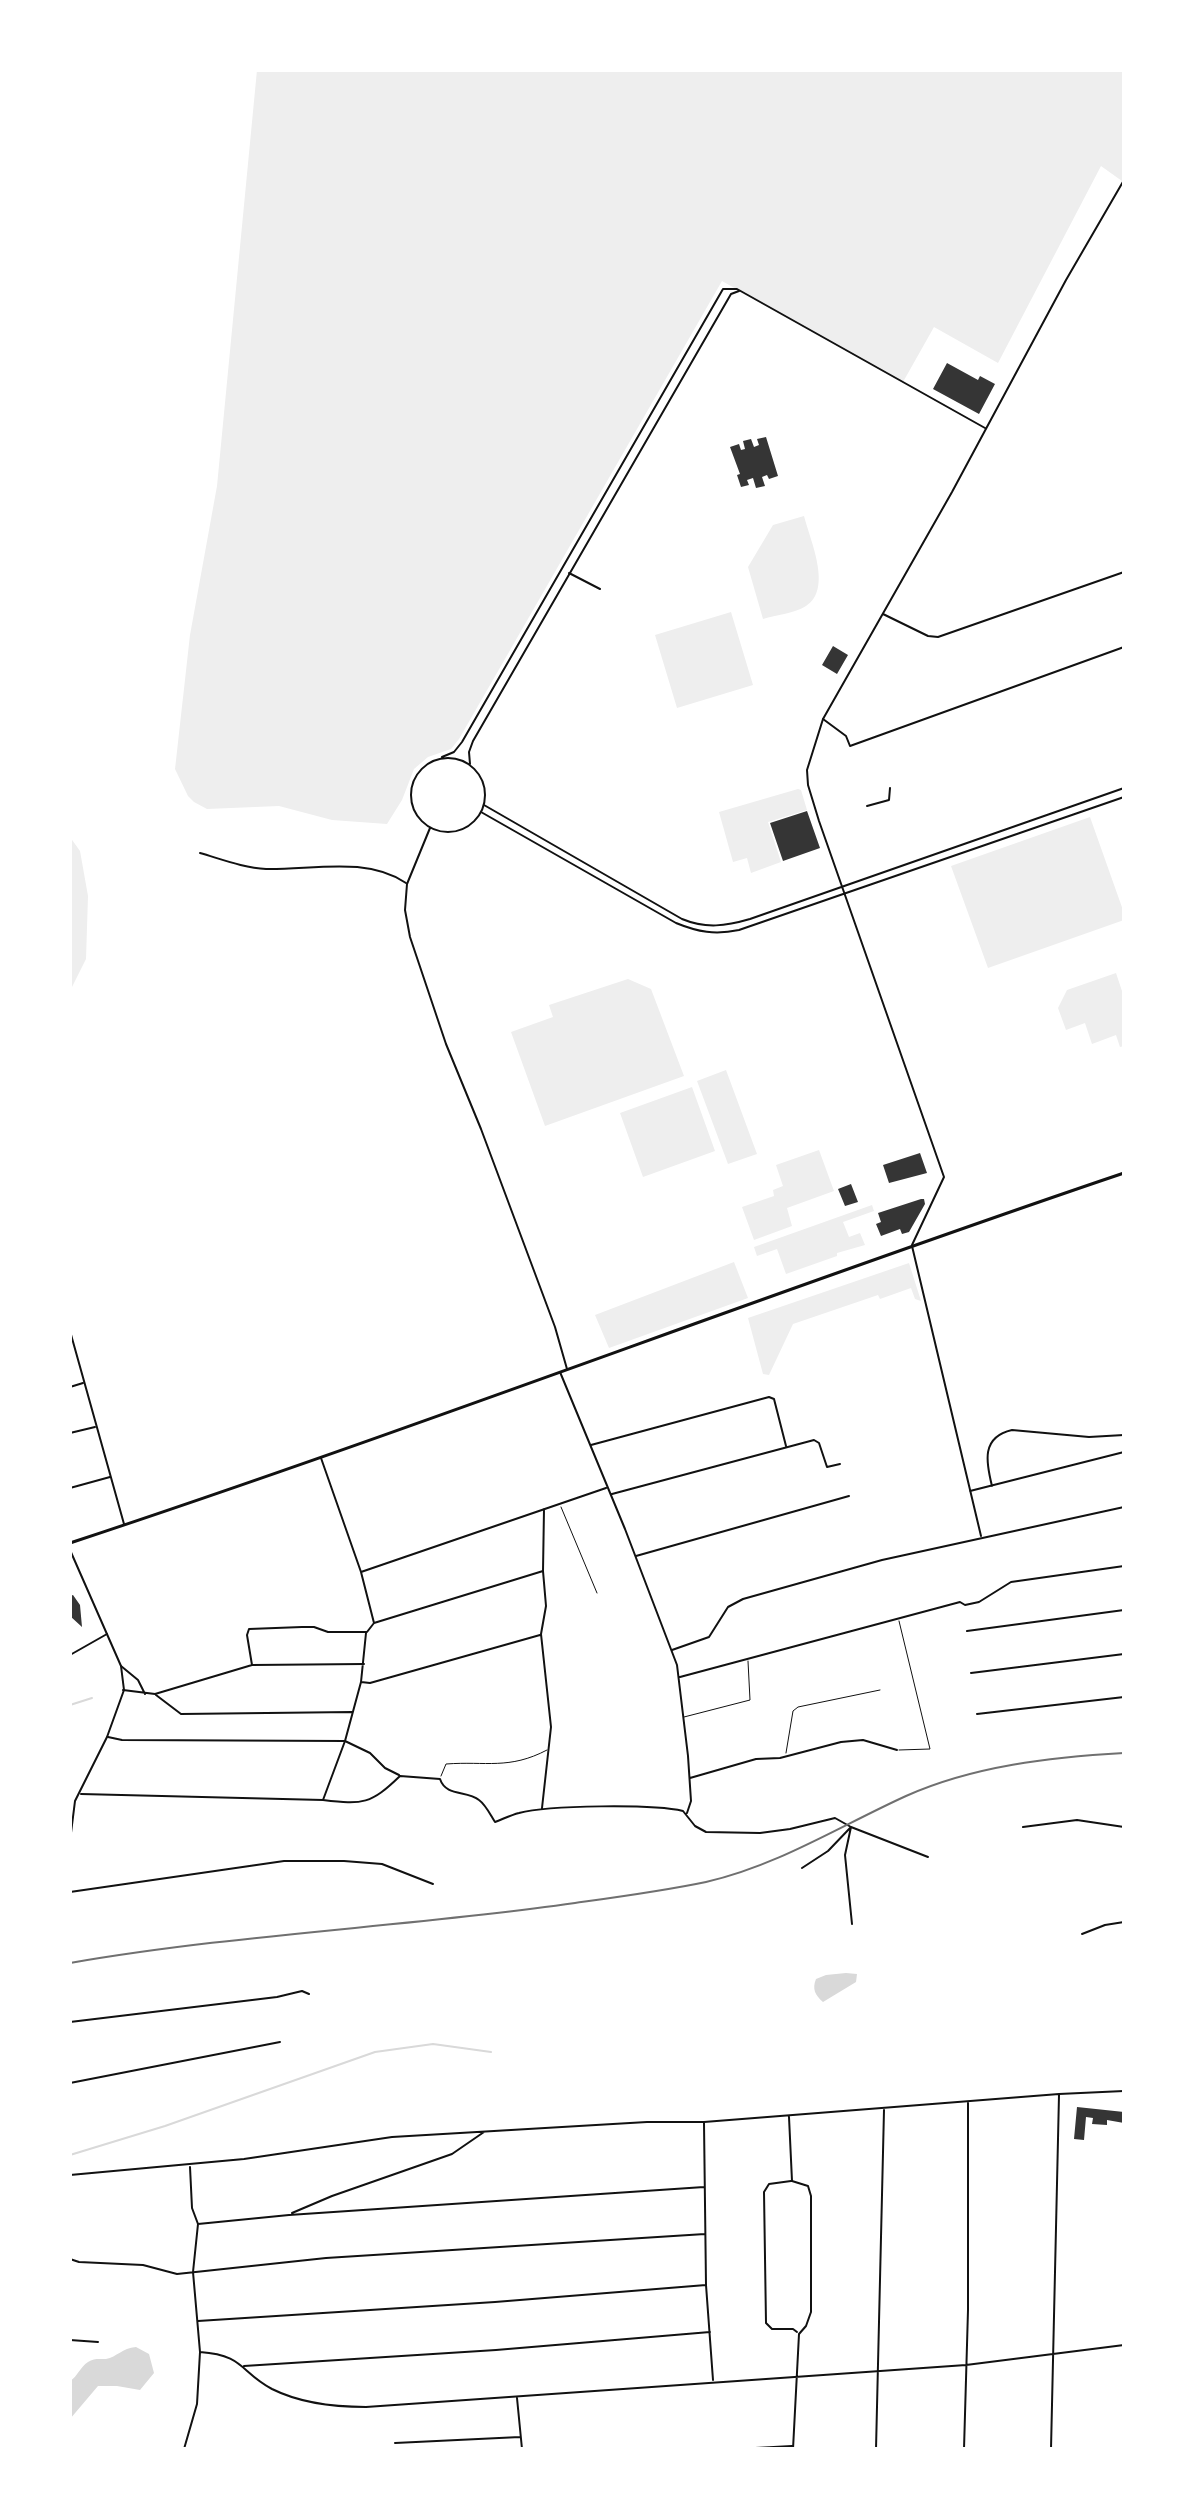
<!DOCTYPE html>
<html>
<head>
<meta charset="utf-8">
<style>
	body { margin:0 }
	#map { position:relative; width:1194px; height:2519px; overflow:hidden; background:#fff; font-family:"Nunito Sans",sans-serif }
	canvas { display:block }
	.frame { position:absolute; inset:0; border:72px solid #fff; pointer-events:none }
</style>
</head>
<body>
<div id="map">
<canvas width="1194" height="2519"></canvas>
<div class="frame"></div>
</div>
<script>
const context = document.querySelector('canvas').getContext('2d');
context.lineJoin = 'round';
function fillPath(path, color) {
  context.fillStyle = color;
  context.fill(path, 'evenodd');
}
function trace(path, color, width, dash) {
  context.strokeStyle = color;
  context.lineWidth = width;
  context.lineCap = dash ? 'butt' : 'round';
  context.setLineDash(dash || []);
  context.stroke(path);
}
fillPath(new Path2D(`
	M257,70h867v110l-2,1 -21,-15 -103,197 -64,-36 -31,55 -181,-101 -263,458 -8,10 -23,8 -14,12 -12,31 -15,24 -55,-4 -53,-14 -72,3 -13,-7 -6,-6 -13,-27 15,-134 27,-149z
	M804,516c6,24 29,73 2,90 -11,7 -30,9 -43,13l-15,-52 25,-42z
	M731,612l22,73 -76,23 -22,-73z
	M798,789l3,1 6,20 -39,12 13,40 -30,11 -4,-15 -14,4 -14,-50z
	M1090,817l34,96v7l-136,48 -37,-102z
	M70,837l10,14 8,45 -2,63 -16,32z
	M1116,973l8,24v49l-4,1 -4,-12 -24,9 -7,-21 -19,7 -8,-22 9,-18z
	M628,979l23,10 33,87 -139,50 -34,-94 42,-15 -4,-12z
	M726,1070l31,84 -29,10 -31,-83z
	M692,1087l23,64 -72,26 -23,-64z
	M819,1150l15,41 -47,17 5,18 -38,14 -12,-33 32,-11 -1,-6 10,-4 -7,-21z
	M872,1205l2,6 -31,11 6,15 11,-4 5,12 -28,8v3l-51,18 -9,-25 -20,7 -3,-9z
	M734,1262l14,36 -139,50 -14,-33z
	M909,1263l12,38 -6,-2 -4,-11 -31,11 -2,-4 -85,29 -24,51 -6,-1 -15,-56z`), '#eee');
fillPath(new Path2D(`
	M846,1973l11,1 -1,8 -33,20c-8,-7 -11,-13 -7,-23l10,-4z
	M136,2347l13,7 5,19 -14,17 -23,-4h-19l-28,33v-38c8,-5 10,-14 18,-19 6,-4 11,-3 18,-3 11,-2 16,-11 30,-12z`), '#d9d9d9');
trace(new Path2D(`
	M70,1705l22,-7
	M70,2155l95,-29 210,-74 58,-8 58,8`), '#d9d9d9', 2);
fillPath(new Path2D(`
	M947,363l31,17 2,-4 15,8 -16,30 -46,-25z
	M766,437l12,39 -9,3 -2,-4 -5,2 3,9 -9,2 -3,-10 -6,2 2,5 -8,2 -4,-12 3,-1 -10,-27 9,-3 2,6 4,-1 -2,-8 8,-2 3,8 5,-2 -2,-6z
	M833,646l15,9 -11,19 -15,-9z
	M807,811l13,37 -37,13 -13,-38z
	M920,1153l7,20 -38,10 -6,-18z
	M851,1184l7,18 -13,4 -7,-17z
	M921,1199h3l1,5 -16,28 -7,2 -2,-5 -19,7 -5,-12 5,-2 -3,-9z
	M73,1595l7,10 2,22 -12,-11v-20z
	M1077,2107l47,5v11l-17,-3v5l-15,-1 1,-6 -7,-1 -2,23 -10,-1z`), '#353535');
trace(new Path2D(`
	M561,1507l36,86
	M684,1717l66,-17 -2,-39
	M899,1750l31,-1 -31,-128
	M786,1753l7,-42 5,-4 82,-17
	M441,1776l5,-12c40,-3 63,6 101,-14`), '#111', 1);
trace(new Path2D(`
	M569,573l31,16
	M883,614l45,22 10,1 186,-65
	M823,719l23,17 4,10 274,-99
	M867,806l22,-6 1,-12
	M200,853c21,6 44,15 66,16 46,1 100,-13 140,14
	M912,1246l69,290
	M560,1372l65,157 52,136 11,91 3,45 -4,12
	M70,1387l13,-4
	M70,1433l25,-6
	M591,1445l178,-48 5,2 12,47
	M321,1458l40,114 13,51
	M992,1486c-6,-24 -11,-49 20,-56l77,7 35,-2
	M70,1488l40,-11
	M970,1491l154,-39
	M612,1494l202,-54 5,3 8,24 13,-3
	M636,1556l213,-60
	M361,1572l245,-84
	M967,1631l157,-21
	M672,1650l37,-13 19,-30 15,-8 139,-39 242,-53
	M70,1655l37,-21
	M252,1665l-5,-30 2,-6 53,-2h12l14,5h39l7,-9 169,-52
	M121,1666l17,14 7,14
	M971,1673l153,-19
	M680,1677l280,-75 5,3 14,-3 32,-20 113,-16
	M361,1682l9,1 170,-48
	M123,1690l32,4 97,-29 112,-1
	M156,1695l25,19 171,-2
	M977,1714l147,-17
	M108,1737l14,3 223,1 25,12 15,15 14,7
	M690,1778l66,-19 24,-1 61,-16 22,-2 34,10
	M81,1794l242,6c40,5 48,4 77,-24l40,3c6,18 27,11 39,21 7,5 12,16 16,22 8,-3 16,-7 24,-9 29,-8 135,-9 164,-2l12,15 11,6 54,1 30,-4 45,-11 16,9 -23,24 -26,17
	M323,1800l22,-59 16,-59 5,-49
	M542,1808l9,-81 -10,-93 5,-28 -3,-35 1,-62
	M1023,1827l54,-7 47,7
	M70,1892l214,-31h60l38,3 51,20
	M852,1924l-7,-69 6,-28 77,30
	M1082,1934l23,-9 19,-3
	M70,2022l207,-25 25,-6 7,3
	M70,2083l210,-41
	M789,2117l3,64 16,5 3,10v116l-5,14 -7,8 -6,115
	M704,2123l2,162 7,95
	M70,2175l174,-16 148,-22 255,-15h57l355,-28 65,-3
	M791,2181l-22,3 -5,8 2,131 6,6h21l4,3
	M292,2213l40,-17 120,-42 32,-22
	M198,2224l91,-9 415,-28
	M70,2259l9,3 64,3 34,9 149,-16 379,-24
	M198,2321l297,-19 211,-17
	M70,2340l28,2
	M200,2352c44,3 40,20 72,37 28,14 63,18 94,18l600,-42 158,-20
	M244,2366l252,-16 214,-18
	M517,2398l5,51
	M395,2443l125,-6
	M184,2449l13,-45 3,-52 -7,-80 5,-48 -6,-16 -2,-41
	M737,2449l55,-3
	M876,2449l8,-339
	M964,2449l4,-139v-207
	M1051,2449l8,-354`), '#111', 2);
trace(new Path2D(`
	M442,757l12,-5 8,-10 261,-453h14l248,139
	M411 795a37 37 0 1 1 74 0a37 37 0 1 1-74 0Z
	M470,764l-1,-12 4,-11 258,-447 8,-3
	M484,805l198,114c24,10 44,7 68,0l374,-131
	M481,812l195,111c22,9 39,12 63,7l385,-133
	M430,828l-23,56 -2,26 5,27 36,107 35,85 74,198 12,42
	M912,1245l32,-68 -125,-356 -11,-36 -1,-15 16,-51 129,-227 114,-212 58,-100
	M70,1331l54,193
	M70,1550l51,116 3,24 -17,47 -32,64 -5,40`), '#111', 2);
trace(new Path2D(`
	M70,1543c354,-117 701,-251 1054,-370`), '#111', 3);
trace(new Path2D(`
	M70,1963c167,-29 337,-36 505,-60 43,-6 88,-12 131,-21 71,-16 134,-56 200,-86 67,-30 145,-39 218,-43`), '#707070', 2);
</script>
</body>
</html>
